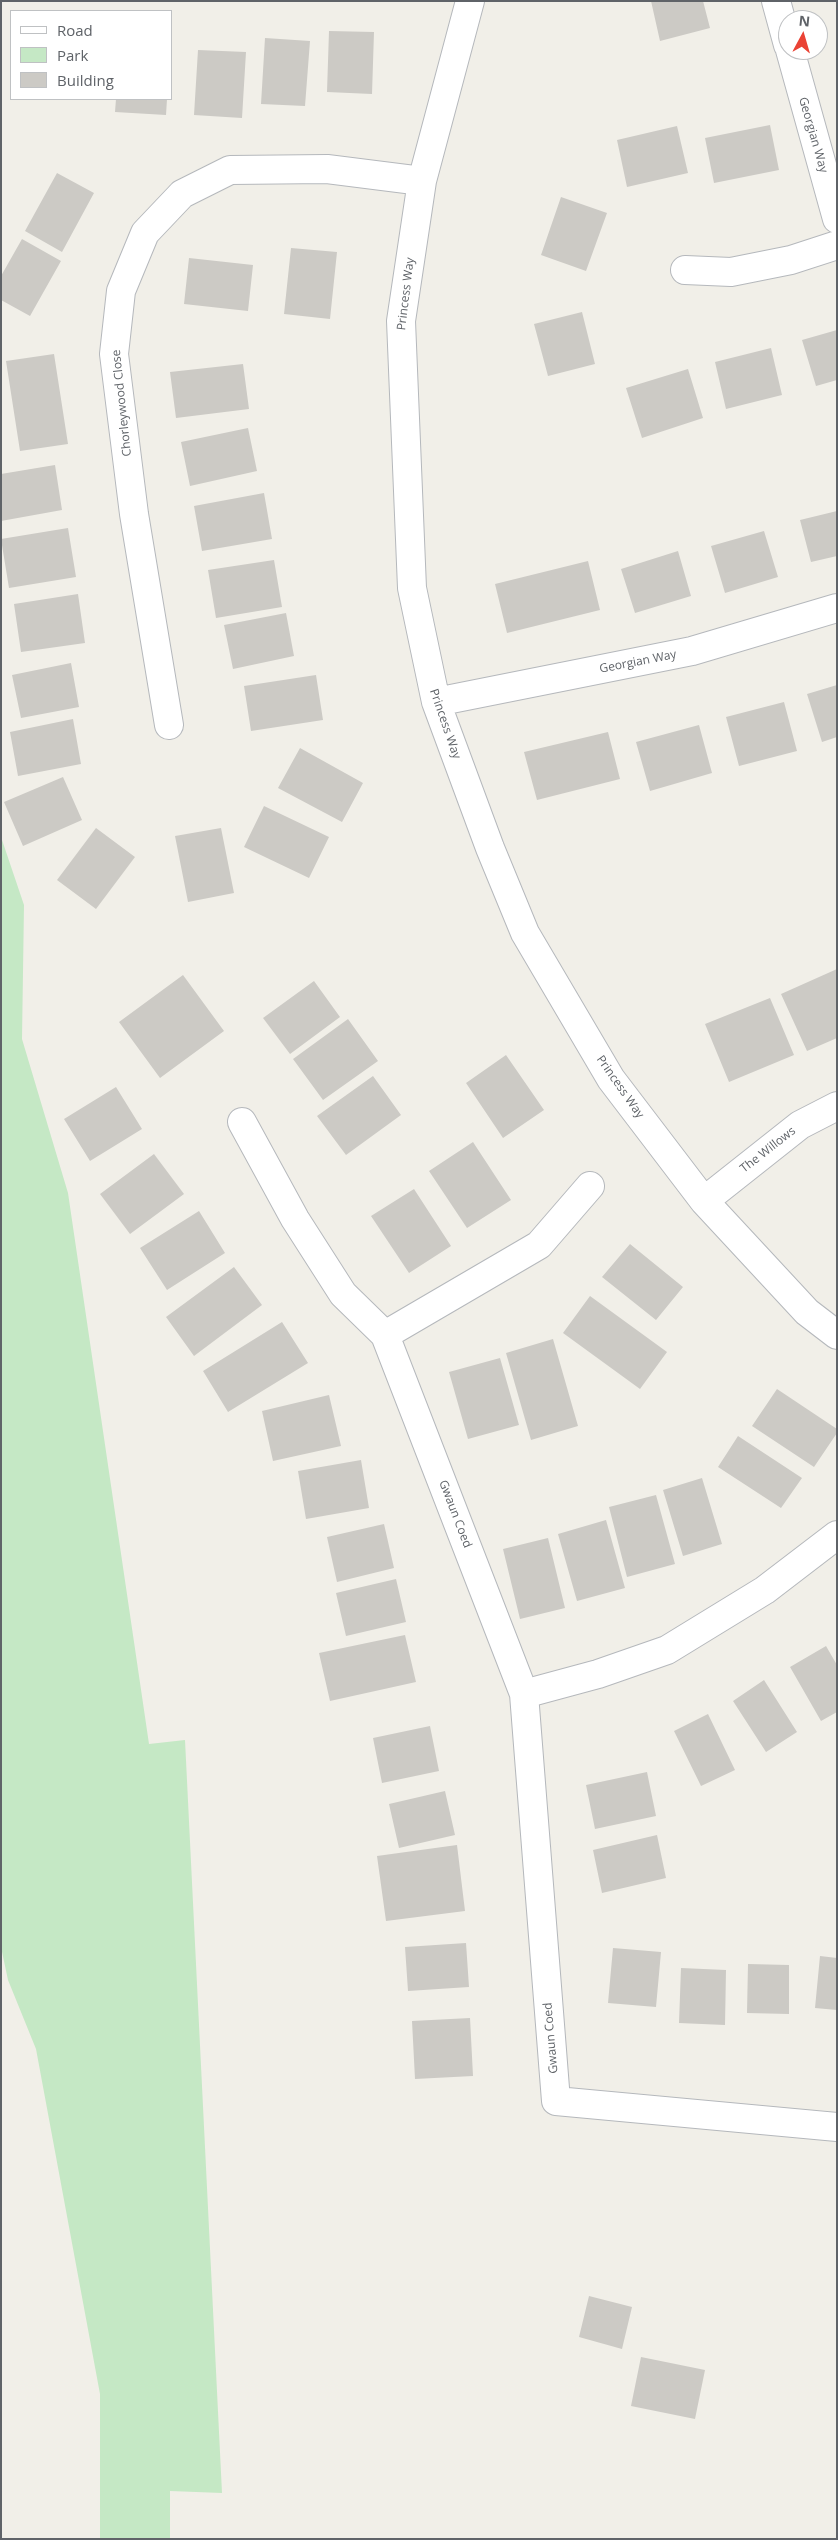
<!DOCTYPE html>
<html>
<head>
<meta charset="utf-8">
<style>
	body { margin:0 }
	#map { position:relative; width:838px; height:2540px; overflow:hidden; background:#f1efe8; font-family:"Open Sans",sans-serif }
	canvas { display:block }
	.frame { position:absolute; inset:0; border:2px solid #5f6368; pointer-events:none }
	.legend { position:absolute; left:10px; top:10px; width:162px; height:90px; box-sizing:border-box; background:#fff; border:1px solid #bfc1c3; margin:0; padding:6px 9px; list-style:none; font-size:15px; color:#5f6368 }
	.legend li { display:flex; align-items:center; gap:10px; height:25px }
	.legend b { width:25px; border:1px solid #bfc1c3 }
	.north { position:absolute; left:778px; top:10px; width:50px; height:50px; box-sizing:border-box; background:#fff; border:1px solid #bfc1c3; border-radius:50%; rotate:6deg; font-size:14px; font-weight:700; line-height:20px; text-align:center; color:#5f6368 }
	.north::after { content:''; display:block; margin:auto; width:18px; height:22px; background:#ea4335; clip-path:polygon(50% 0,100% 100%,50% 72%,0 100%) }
</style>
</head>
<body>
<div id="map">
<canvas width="838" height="2540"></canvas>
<div class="frame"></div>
<ul class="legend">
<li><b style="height:6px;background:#fff"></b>Road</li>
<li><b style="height:14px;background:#c5e8c5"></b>Park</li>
<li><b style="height:14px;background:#cccac5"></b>Building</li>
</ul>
<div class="north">N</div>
</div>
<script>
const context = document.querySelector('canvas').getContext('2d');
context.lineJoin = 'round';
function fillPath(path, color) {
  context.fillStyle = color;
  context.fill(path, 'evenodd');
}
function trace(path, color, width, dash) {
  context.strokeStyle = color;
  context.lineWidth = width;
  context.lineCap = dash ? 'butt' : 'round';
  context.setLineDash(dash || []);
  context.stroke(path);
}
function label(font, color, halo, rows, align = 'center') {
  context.font = font + ' "Open Sans",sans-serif';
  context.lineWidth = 5;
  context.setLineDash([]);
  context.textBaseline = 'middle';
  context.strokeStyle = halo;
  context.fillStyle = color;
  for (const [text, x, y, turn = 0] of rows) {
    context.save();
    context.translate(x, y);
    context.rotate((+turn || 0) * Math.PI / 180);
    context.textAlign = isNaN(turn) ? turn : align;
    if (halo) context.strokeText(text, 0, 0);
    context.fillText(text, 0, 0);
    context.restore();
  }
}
fillPath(new Path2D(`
	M1,837l23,68 -2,134 46,154 81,551 36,-4 37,753 -52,-2v48h-70v-145l-64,-345 -28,-69 -7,-33z`), '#c5e8c5');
fillPath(new Path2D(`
	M651,1h52l7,27 -50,13z
	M329,31l45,1 -2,62 -45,-2z
	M265,38l45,3 -5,65 -44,-2z
	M198,50l48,2 -4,66 -48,-3z
	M116,99h51l-1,16 -51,-3z
	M770,125l9,45 -65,13 -9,-45z
	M677,126l11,47 -61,14 -10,-47z
	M57,173l37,20 -32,59 -37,-21z
	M561,197l46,16 -21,58 -45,-16z
	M22,239l39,22 -31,55 -29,-16v-24z
	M291,248l46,4 -7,67 -46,-5z
	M189,258l64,7 -5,46 -64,-7z
	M582,312l13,52 -47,12 -14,-52z
	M837,330v50l-21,6 -14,-46z
	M771,348l11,47 -56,14 -11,-47z
	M54,354l14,90 -48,7 -14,-90z
	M243,364l6,45 -73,9 -6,-46z
	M688,369l15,49 -61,20 -16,-50z
	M248,428l9,43 -67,15 -9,-44z
	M55,465l7,45 -61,11v-47z
	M264,493l8,46 -70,12 -8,-45z
	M837,511v45l-26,6 -11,-42z
	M68,528l8,49 -67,11 -8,-49z
	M764,531l14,46 -53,16 -14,-47z
	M678,551l13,45 -56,17 -14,-44z
	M274,560l8,47 -66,11 -8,-48z
	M588,561l12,49 -93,23 -12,-49z
	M78,594l7,49 -64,9 -7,-48z
	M286,613l8,43 -61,13 -9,-44z
	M71,663l8,44 -58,11 -9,-43z
	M316,675l7,45 -72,11 -7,-45z
	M837,685v52l-15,5 -15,-48z
	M784,702l13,49 -58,15 -13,-49z
	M73,719l8,45 -63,12 -8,-44z
	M699,725l13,48 -62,18 -14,-49z
	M608,732l12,47 -83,21 -13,-48z
	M300,748l63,35 -21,39 -64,-34z
	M63,777l19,43 -59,26 -19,-44z
	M264,806l65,31 -20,41 -65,-31z
	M96,828l39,29 -39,52 -39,-29z
	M221,828l13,65 -46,9 -13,-66z
	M837,969v69l-30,13 -26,-57z
	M183,975l41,56 -64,47 -41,-56z
	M314,981l26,36 -50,37 -27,-36z
	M770,998l24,57 -65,27 -24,-58z
	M348,1019l30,42 -55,39 -30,-41z
	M506,1055l38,55 -41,28 -37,-55z
	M373,1076l28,39 -55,40 -29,-39z
	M116,1087l26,42 -52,32 -26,-42z
	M473,1142l38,58 -44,28 -38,-57z
	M154,1154l30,40 -54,40 -30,-40z
	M414,1189l37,57 -42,27 -38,-57z
	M199,1211l26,42 -58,37 -27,-42z
	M630,1244l53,43 -27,33 -54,-43z
	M234,1267l28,38 -68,51 -28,-39z
	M590,1296l77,56 -27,37 -77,-56z
	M282,1322l26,41 -80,49 -25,-41z
	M553,1339l25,87 -47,14 -25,-87z
	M500,1358l19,67 -51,14 -19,-67z
	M777,1389l60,40v4l-23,34 -62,-41z
	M329,1395l12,51 -68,15 -11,-50z
	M738,1436l64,42 -21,30 -63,-41z
	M361,1460l8,48 -63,11 -8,-48z
	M702,1478l20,66 -39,12 -20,-66z
	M656,1495l19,69 -48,13 -18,-70z
	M606,1520l19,68 -48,13 -19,-67z
	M384,1524l10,44 -57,14 -10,-45z
	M548,1538l17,70 -45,11 -17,-70z
	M396,1579l10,43 -60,14 -10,-43z
	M405,1635l11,47 -86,19 -11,-48z
	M826,1646l11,19v47l-16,9 -31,-54z
	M764,1680l33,52 -31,20 -33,-51z
	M708,1714l27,56 -34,16 -27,-55z
	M430,1726l9,45 -57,12 -9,-45z
	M647,1772l9,44 -61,13 -9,-44z
	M445,1791l10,44 -56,13 -10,-44z
	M657,1835l9,43 -64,15 -9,-43z
	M457,1845l8,66 -79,10 -9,-65z
	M466,1943l3,44 -61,4 -3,-44z
	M613,1948l48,4 -5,55 -48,-4z
	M820,1956l17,2v52l-22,-2z
	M748,1964l41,1v49l-42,-1z
	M681,1968l45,2 -1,55 -46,-2z
	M470,2018l3,58 -58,3 -3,-58z
	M589,2296l43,11 -10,42 -43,-12z
	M641,2357l64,13 -10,49 -64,-13z`), '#cccac5');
const minor = new Path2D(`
	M470,1l-48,180 -21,140 11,267 24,114 54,146 35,85 86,146 93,122 103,111 30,23
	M776,1l12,44
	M790,50l47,169
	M685,270l46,2 60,-12 46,-15
	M436,702l256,-51 145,-43
	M169,725l-35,-211 -20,-160 7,-63 24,-58 37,-39 48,-24 97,-1 95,12
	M242,1122l53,97 48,75 42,41 139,359 32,407 281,26
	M704,1201l96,-76 37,-19
	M385,1335l154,-90 51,-59
	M524,1694l74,-20 69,-24 98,-60 72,-55`);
trace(minor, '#b5b8bc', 30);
trace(minor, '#fff', 28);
label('12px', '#5f6368', '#fff', [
	["Georgian Way",813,135,74],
	["Princess Way",406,294,-83],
	["Chorleywood Close",122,403,-96],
	["Georgian Way",638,662,-11],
	["Princess Way",445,724,71],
	["Princess Way",620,1087,55],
	["The Willows",768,1150,-38],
	["Gwaun Coed",455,1514,69],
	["Gwaun Coed",551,2038,-95]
]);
</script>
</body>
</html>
